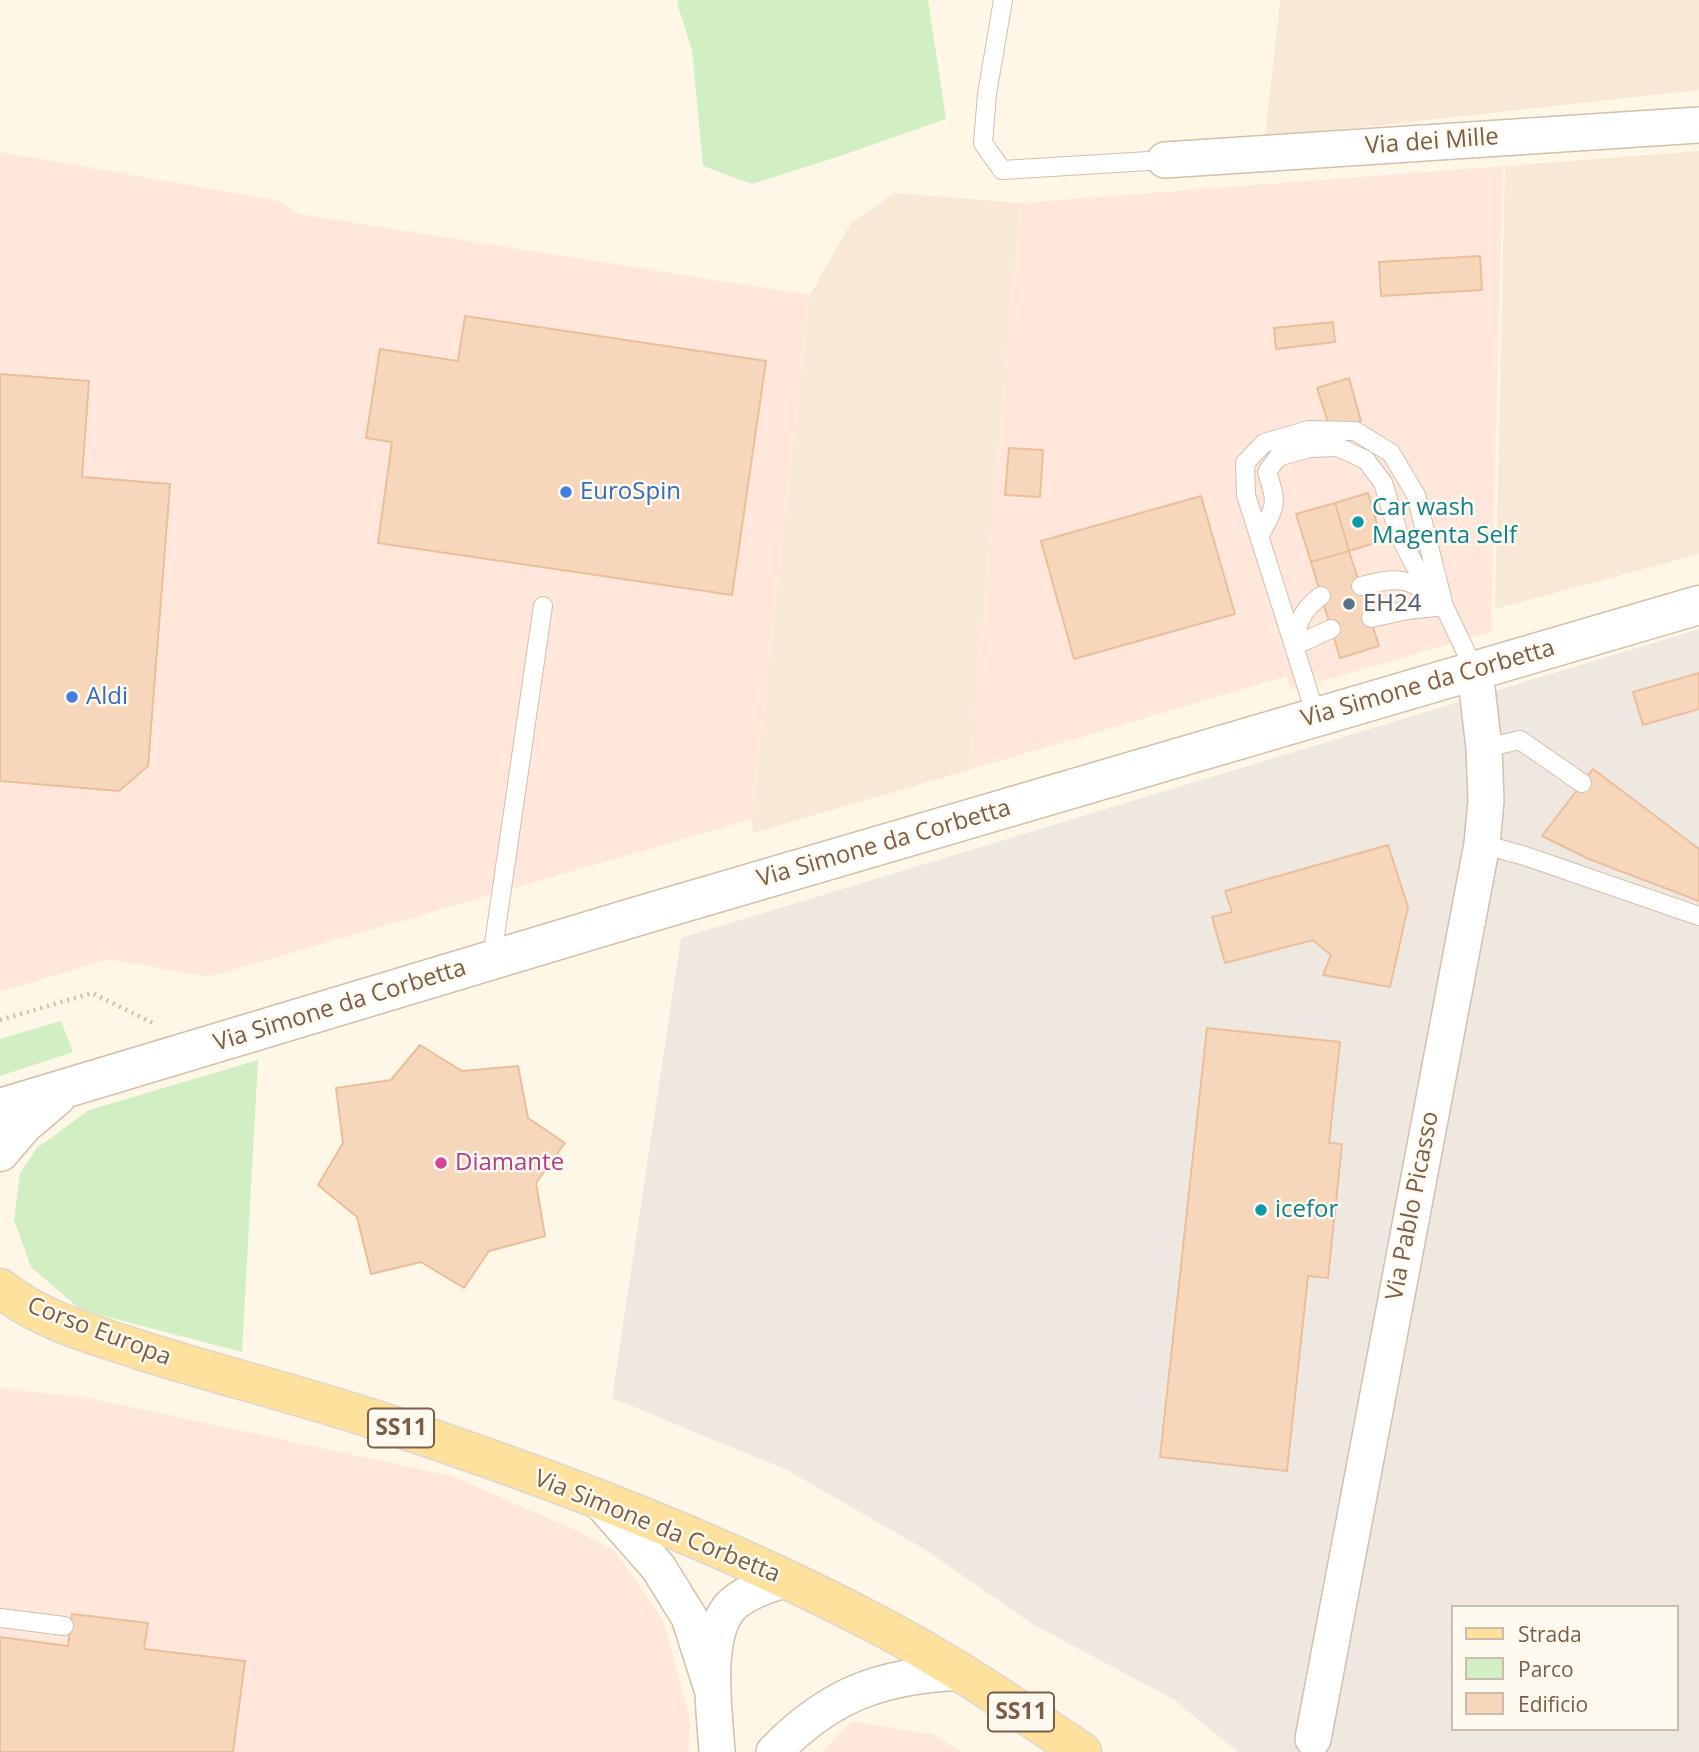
<!DOCTYPE html>
<html>
<head>
<meta charset="utf-8">
<style>
	body { margin:0 }
	#map { position:relative; width:1699px; height:1752px; overflow:hidden; background:#fef7e7; font-family:"Open Sans",sans-serif }
	canvas { display:block }
	.legend { position:absolute; left:1451px; top:1605px; width:228px; height:126px; box-sizing:border-box; background:#fffaf0; border:2px solid #cbbcad; margin:0; padding:9px 12px; list-style:none; font-size:21px; color:#7c5e48 }
	.legend li { display:flex; align-items:center; gap:14px; height:35px }
	.legend b { width:35px; border:2px solid #cbbcad }
</style>
</head>
<body>
<div id="map">
<canvas width="1699" height="1752"></canvas>
<ul class="legend">
<li><b style="height:9px;background:#ffe19e"></b>Strada</li>
<li><b style="height:19px;background:#d2eec3"></b>Parco</li>
<li><b style="height:19px;background:#f7d7bc"></b>Edificio</li>
</ul>
</div>
<script>
const context = document.querySelector('canvas').getContext('2d');
context.lineJoin = 'round';
function fillPath(path, color) {
  context.fillStyle = color;
  context.fill(path, 'evenodd');
}
function trace(path, color, width, dash) {
  context.strokeStyle = color;
  context.lineWidth = width;
  context.lineCap = dash ? 'butt' : 'round';
  context.setLineDash(dash || []);
  context.stroke(path);
}
function label(font, color, halo, rows, align = 'center') {
  context.font = font + ' "Open Sans",sans-serif';
  context.lineWidth = 5;
  context.setLineDash([]);
  context.textBaseline = 'middle';
  context.strokeStyle = halo;
  context.fillStyle = color;
  for (const [text, x, y, turn = 0] of rows) {
    context.save();
    context.translate(x, y);
    context.rotate((+turn || 0) * Math.PI / 180);
    context.textAlign = isNaN(turn) ? turn : align;
    if (halo) context.strokeText(text, 0, 0);
    context.fillText(text, 0, 0);
    context.restore();
  }
}
fillPath(new Path2D(`
	M1280,0h419v90l-434,48z
	M1699,151v403l-204,55 10,-443z
	M894,193l126,10 -51,567 -216,63 -1,-14 58,-524 41,-72z`), '#f7e9d5');
fillPath(new Path2D(`
	M0,152l280,49 18,13 512,81 -58,524 -544,158 -99,-18 -109,33z
	M1503,166l-12,466 -200,58 -4,-14 -318,94 51,-567z
	M0,1388l89,10 363,78 121,53 42,22 48,69 27,98 -1,34h-689z
	M852,1721l82,14 28,17h-140z`), '#ffe8db');
fillPath(new Path2D(`
	M1699,629v1123h-461l-65,-53 -139,-74 -110,-76 -137,-79 -175,-72 69,-460zM1452,1607h224v122h-224z`), '#efe8e1');
fillPath(new Path2D(`
	M678,0h250l18,119 -109,38 -85,27 -49,-18 -11,-116 -15,-47z
	M61,1021l12,31 -73,24v-37z
	M258,1060l-16,292 -161,-42 -50,-43 -17,-47 6,-47 17,-25 52,-38z`), '#d2eec3');
const building = new Path2D(`
	M1480,256l2,34 -101,6 -2,-34z
	M465,316l301,45 -34,234 -354,-52 14,-101 -26,-4 14,-89 78,12z
	M1333,322l2,20 -59,7 -2,-21z
	M0,374l89,7 -7,96 88,7 -22,282 -29,25 -119,-10z
	M1349,378l12,43 -31,8 -13,-41z
	M1009,448l34,2 -3,47 -35,-2z
	M1368,493l14,48 -33,10 -14,-48z
	M1201,496l34,118 -161,45 -33,-118z
	M1335,503l14,48 -38,11 -15,-48z
	M1349,551l30,95 -39,12 -29,-96z
	M1699,673v36l-56,16 -10,-33z
	M1593,769l106,80v52l-110,-42 -47,-23z
	M1388,845l20,62 -18,80 -67,-12 8,-20 -18,-15 -88,23 -13,-46 20,-5 -7,-21z
	M1207,1028l133,14 -11,101 13,1 -14,134 -20,-2 -21,195 -127,-14z
	M420,1045l42,26 56,-5 10,52 37,25 -29,40 9,53 -56,15 -25,37 -43,-26 -50,12 -14,-57 -39,-32 25,-42 -7,-55 55,-8z
	M72,1614l76,9 -4,26 101,12 -12,91h-233v-115l68,9z`);
fillPath(building, '#f7d7bc');
trace(building, '#ebbe9b', 2);
const lane = new Path2D(`
	M1003,0l-16,94 -4,49 19,27 163,-10
	M1260,535c16,-30 18,-30 7,-63l11,-15 31,-9 29,-1 28,13 17,23 16,52 16,31 23,32
	M1361,586c29,-7 45,-11 70,9
	M1371,618l36,-8 37,-4 31,65
	M1294,643c4,-22 9,-34 27,-47
	M1294,646l-48,-151 -1,-32 19,-20 45,-13 46,1 36,22 25,42 28,111
	M1316,716l-22,-70 37,-17
	M1484,748l36,-8 62,43
	M1482,844l43,12 174,60
	M500,958l-6,-15 49,-337
	M0,1618l64,8`);
const street = new Path2D(`
	M1165,160l534,-35
	M597,1498l61,69 31,50 24,75
	M1313,1739l169,-895 4,-43 -2,-53 -9,-77
	M717,1752c-2,-39 -15,-119 16,-148 15,-13 35,-19 54,-25
	M774,1752c56,-58 107,-76 187,-80`);
const secondary = new Path2D(`
	M0,1108l635,-191 1064,-312
	M0,1152l24,-28 33,-28`);
const primary = new Path2D(`
	M0,1288c40,32 91,46 140,62 81,26 165,46 245,73 169,56 338,120 495,203 71,37 136,82 202,126`);
trace(lane, '#d3bfab', 20);
trace(street, '#d3bfab', 38);
trace(secondary, '#d6c0a8', 41);
trace(primary, '#ddd5cf', 41);
trace(new Path2D(`
	M0,1020l92,-27 61,30`), '#ddba9e', 4.5, [2, 5]);
trace(lane, '#fff', 18);
trace(street, '#fff', 35);
trace(secondary, '#fff', 38);
trace(primary, '#ffe19e', 38);
for (const [x, y, r, color] of [
	[566,492,7,"#3f7fe0"],
	[1358,522,7,"#0f9aa8"],
	[1349,604,7,"#5c6f8a"],
	[72,697,7,"#3f7fe0"],
	[441,1163,7,"#d1479c"],
	[1261,1210,7,"#0f9aa8"]
]) {
  const dot = new Path2D();
  dot.arc(x, y, r, 0, 2 * Math.PI);
  context.fillStyle = color;
  context.fill(dot);
  trace(dot, '#fffaf0', 2.5);
}
for (const [x, y, w] of [
	[401,1428,66],
	[1021,1712,66]
]) {
  const box = new Path2D();
  box.roundRect(x - w / 2, y - 19.5, w, 39, 5);
  context.fillStyle = '#fffaf0';
  context.fill(box);
  trace(box, '#7c5e48', 2);
}
label('bold 23px', '#7c5e48', null, [
	["SS11",401,1428],
	["SS11",1021,1712]
]);
label('24px', '#7c5e48', '#fffaf0', [
	["Via dei Mille",1432,142,-4],
	["Via Simone da Corbetta",1428,684,-16],
	["Via Simone da Corbetta",884,844,-16],
	["Via Simone da Corbetta",340,1006,-17],
	["Via Pablo Picasso",1413,1206,-79],
	["Corso Europa",99,1332,21],
	["Via Simone da Corbetta",657,1527,22]
]);
label('24px', '#366cbe', '#fffaf0', [
	["EuroSpin",580,492],
	["Aldi",86,697]
], 'left');
label('24px', '#0d838f', '#fffaf0', [
	["Car wash",1372,508],
	["Magenta Self",1372,536],
	["icefor",1275,1210]
], 'left');
label('24px', '#4e5e75', '#fffaf0', [
	["EH24",1363,604]
], 'left');
label('24px', '#b23c85', '#fffaf0', [
	["Diamante",455,1163]
], 'left');
</script>
</body>
</html>
